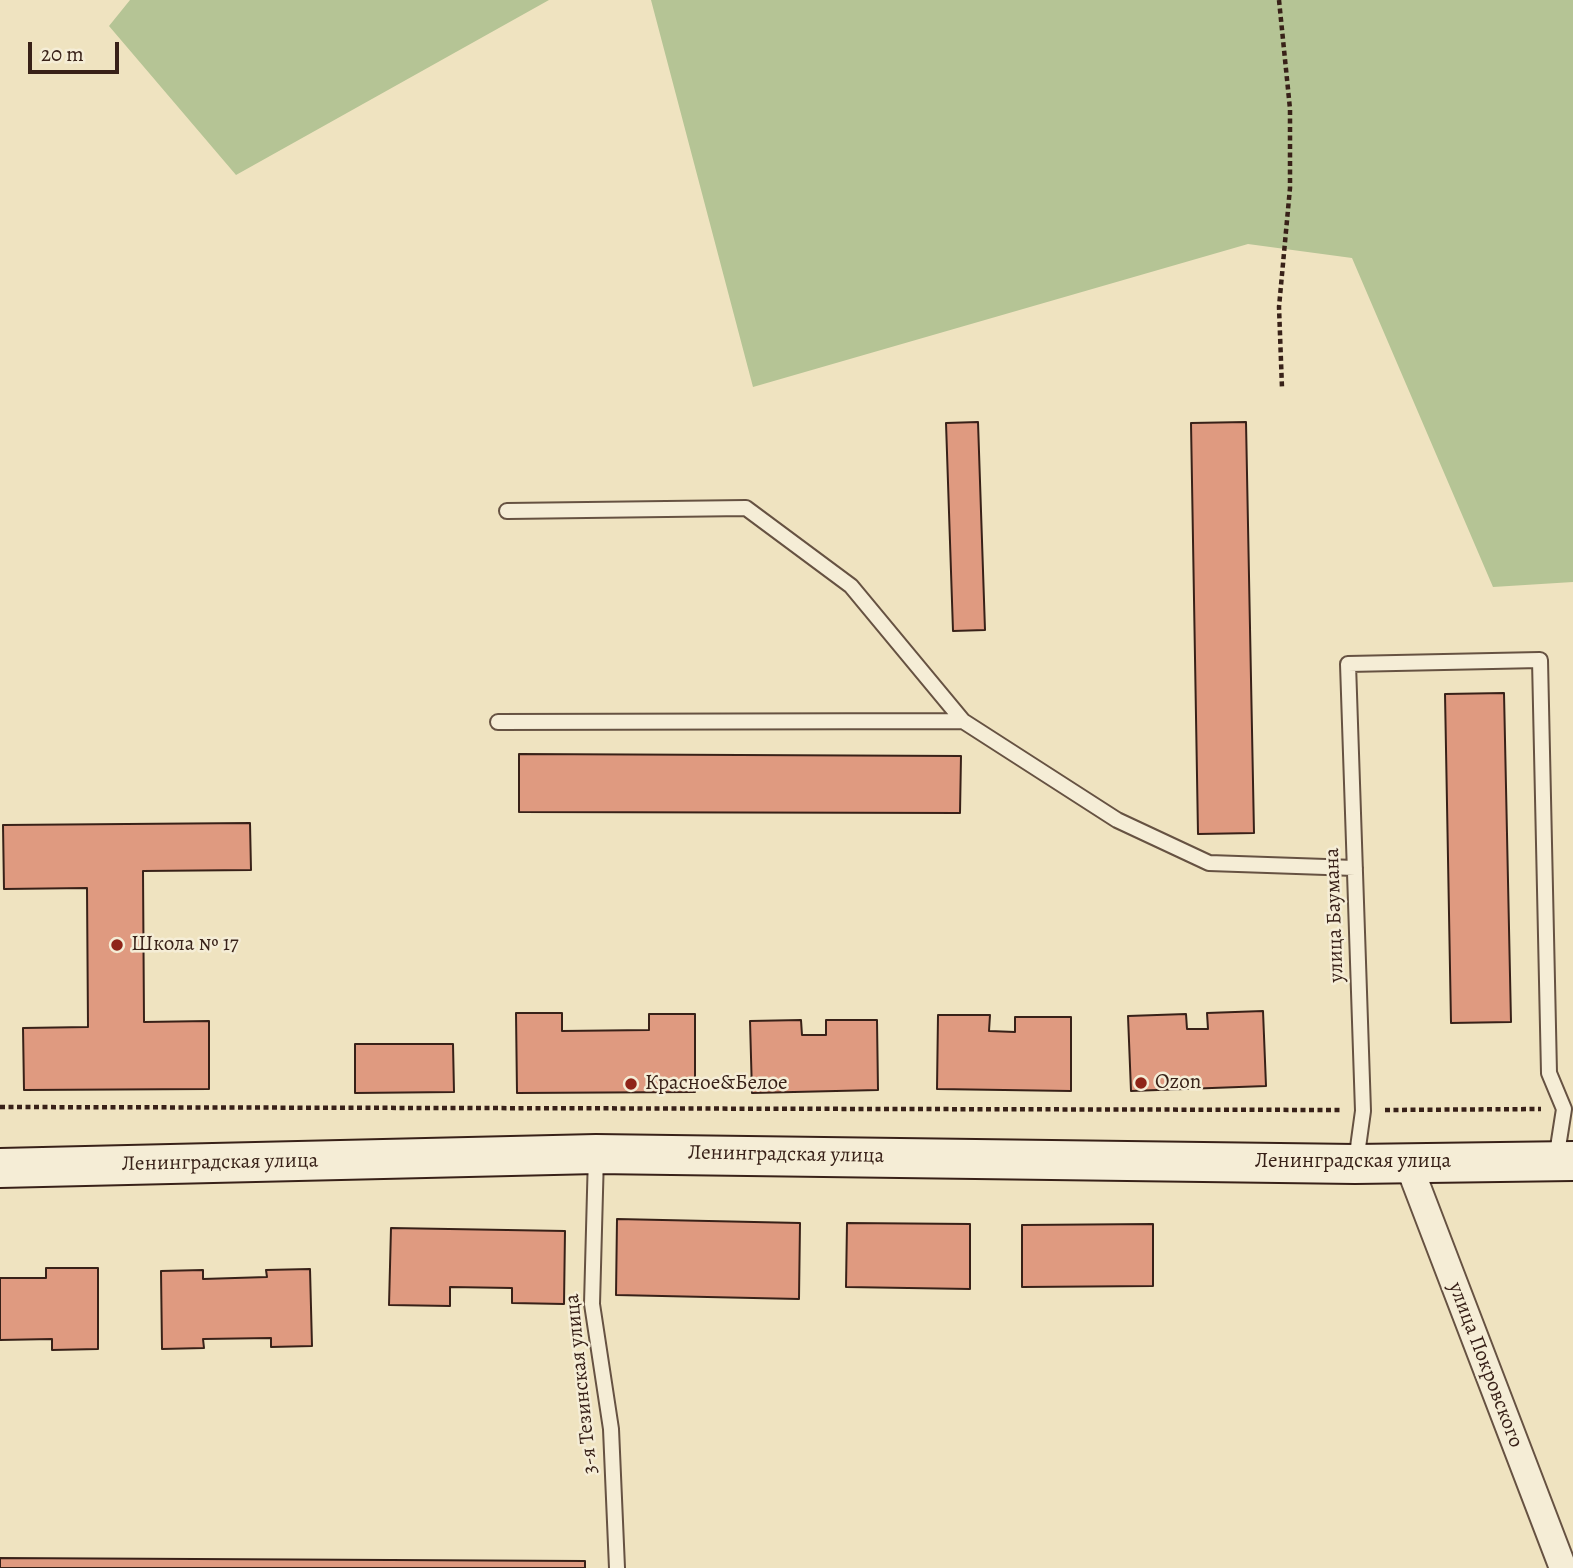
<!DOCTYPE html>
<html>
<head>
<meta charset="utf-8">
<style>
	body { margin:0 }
	#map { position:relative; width:1573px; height:1568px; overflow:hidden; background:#efe3c0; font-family:Alegreya,serif }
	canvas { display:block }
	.scale { position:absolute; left:28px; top:42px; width:91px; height:32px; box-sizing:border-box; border:4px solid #382118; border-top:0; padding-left:9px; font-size:21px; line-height:24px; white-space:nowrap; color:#382118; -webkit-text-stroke:5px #f5edd6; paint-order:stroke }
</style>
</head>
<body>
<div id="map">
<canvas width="1573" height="1568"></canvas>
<div class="scale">20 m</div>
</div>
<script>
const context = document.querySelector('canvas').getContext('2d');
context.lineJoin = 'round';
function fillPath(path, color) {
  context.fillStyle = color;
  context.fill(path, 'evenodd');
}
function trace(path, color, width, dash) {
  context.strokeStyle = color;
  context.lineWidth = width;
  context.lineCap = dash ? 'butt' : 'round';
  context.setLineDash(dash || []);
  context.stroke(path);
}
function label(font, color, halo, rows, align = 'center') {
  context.font = font + ' Alegreya,serif';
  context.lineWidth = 5;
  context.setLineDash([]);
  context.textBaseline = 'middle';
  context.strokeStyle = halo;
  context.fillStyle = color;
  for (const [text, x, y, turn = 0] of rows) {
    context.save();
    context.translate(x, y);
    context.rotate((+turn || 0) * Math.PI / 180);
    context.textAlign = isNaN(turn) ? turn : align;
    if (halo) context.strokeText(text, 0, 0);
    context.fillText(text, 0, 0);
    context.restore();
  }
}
fillPath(new Path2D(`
	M130,0h419l-313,175 -127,-149z
	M651,0h922v582l-80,5 -141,-329 -104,-14 -495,143z`), '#b5c495');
const building = new Path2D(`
	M978,422l7,208 -32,1 -7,-208z
	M1246,422l8,411 -56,1 -7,-411z
	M1504,693l7,329 -60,1 -6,-329z
	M519,754l442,2 -1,57 -441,-1z
	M250,823l1,47 -108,1 1,151 65,-1v68l-185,1 -1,-62 65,-1 -1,-139 -83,1 -1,-64z
	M1263,1011l3,75 -135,5 -3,-75 58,-2 1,15h21l-1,-16z
	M516,1013h46v18l87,-1v-16h46v78l-178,1z
	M938,1015h52l-1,16 26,1v-15h56v74l-134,-2z
	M801,1020l1,15h24v-15h51l1,70 -126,3 -2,-72z
	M355,1044h98l1,48 -99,1z
	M617,1219l183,4 -1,76 -183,-4z
	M847,1223l123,1v65l-124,-2z
	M1153,1224v62l-131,1v-62z
	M391,1228l174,3 -1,73 -52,-1v-15l-62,-1v19l-61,-1z
	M46,1268h52v81l-46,1v-11l-52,1v-62h46z
	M310,1269l2,77 -41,1v-9l-68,1 1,9 -42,1 -1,-78 42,-1v9l64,-2 -1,-7z
	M0,1558l585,3v7h-585z`);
fillPath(building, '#df9a80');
trace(building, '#382118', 2);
const lane = new Path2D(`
	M507,511l239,-3 105,78 112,135
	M498,722l465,-1 154,99 92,43 146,5
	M596,1155l-4,149 19,125 6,139
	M1356,1162l7,-51 -15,-447 192,-4 9,413 15,36 -8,51`);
const street = new Path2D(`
	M1408,1163l155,405`);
const secondary = new Path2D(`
	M0,1168l596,-14 759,10 218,-3`);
trace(lane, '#665242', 18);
trace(street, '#665242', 30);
trace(secondary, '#382118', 42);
trace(new Path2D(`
	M1279,0l11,109v79l-11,119 3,81
	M0,1107l1341,3
	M1385,1110l156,-1`), '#382118', 4.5, [5, 3.5]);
trace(lane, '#f5edd6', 14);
trace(street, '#f5edd6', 26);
trace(secondary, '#f5edd6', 38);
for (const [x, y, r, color] of [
	[117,945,7,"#8f2418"],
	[1141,1083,7,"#8f2418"],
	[631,1084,7,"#8f2418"]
]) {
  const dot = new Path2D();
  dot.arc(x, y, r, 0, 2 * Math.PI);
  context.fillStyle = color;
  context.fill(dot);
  trace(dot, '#f5edd6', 2.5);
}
label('21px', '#382118', '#f5edd6', [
	["улица Баумана",1335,915,-92],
	["Ленинградская улица",786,1155,1],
	["Ленинградская улица",1353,1162],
	["Ленинградская улица",220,1163,-1],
	["улица Покровского",1485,1365,69],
	["3-я Тезинская улица",582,1384,-96]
]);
label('21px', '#382118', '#f5edd6', [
	["Школа № 17",131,945],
	["Ozon",1155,1083],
	["Красное&Белое",645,1084]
], 'left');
</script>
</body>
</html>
